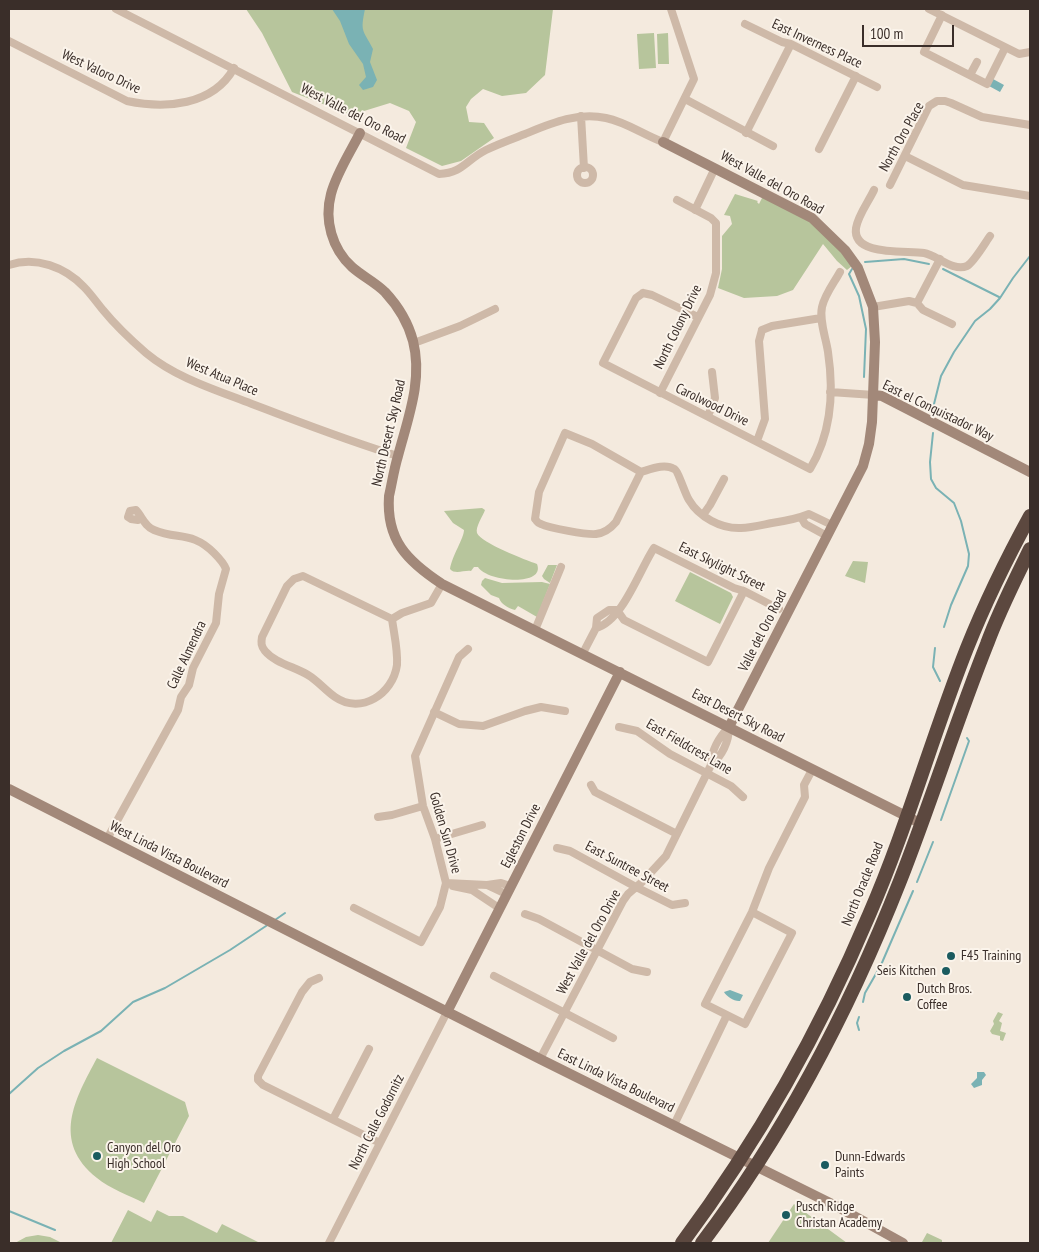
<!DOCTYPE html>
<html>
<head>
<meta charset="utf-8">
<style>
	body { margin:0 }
	#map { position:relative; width:1039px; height:1252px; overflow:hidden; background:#f4eade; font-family:"PT Sans Narrow",sans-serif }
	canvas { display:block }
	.frame { position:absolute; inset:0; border:10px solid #3a2e29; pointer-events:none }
	.scale { position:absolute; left:862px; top:25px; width:92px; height:22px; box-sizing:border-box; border:2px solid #3a2e29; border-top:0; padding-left:6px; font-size:15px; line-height:18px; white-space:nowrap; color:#3a2e29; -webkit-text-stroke:4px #fbf4eb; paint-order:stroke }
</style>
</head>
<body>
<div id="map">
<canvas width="1039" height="1252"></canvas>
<div class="frame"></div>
<div class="scale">100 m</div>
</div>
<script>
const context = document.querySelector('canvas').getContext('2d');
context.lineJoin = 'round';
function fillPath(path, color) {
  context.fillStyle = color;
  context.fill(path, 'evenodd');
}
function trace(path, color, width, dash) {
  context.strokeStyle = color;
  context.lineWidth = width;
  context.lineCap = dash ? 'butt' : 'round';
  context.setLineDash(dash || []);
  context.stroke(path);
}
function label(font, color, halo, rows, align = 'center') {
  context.font = font + ' "PT Sans Narrow",sans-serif';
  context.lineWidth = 4;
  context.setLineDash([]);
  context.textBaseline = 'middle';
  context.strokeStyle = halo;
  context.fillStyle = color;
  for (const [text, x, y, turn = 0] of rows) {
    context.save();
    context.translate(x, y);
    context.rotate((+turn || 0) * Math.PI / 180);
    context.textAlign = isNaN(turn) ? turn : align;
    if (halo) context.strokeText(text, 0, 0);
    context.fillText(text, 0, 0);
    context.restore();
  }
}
fillPath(new Path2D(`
	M246,9h307l-8,66 -19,18 -24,3 -19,-7 -12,10 -5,8 3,15 15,1 10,15 -33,23 -19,5 -36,-18 10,-26 -7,-11 -19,-8 -39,12 -59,-23 -30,-59z
	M654,33l2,35 -17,1 -2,-35z
	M668,33l1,31h-11l-1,-30z
	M735,194l23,7 -1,1 2,2 4,-8 41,21 22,16 26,33 -5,4 -10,-9 -14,-17 -30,46 -16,6 -33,2 -26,-10 4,-19v-33l10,-12 -2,-8 -6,-1z
	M482,508l3,2c-2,6 -10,17 -8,23 4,10 49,27 60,31 9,23 -50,18 -59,3h-4l-3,4c-7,-1 -16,4 -21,-2 2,-13 14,-31 14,-39l-11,-7 -9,-12z
	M853,561l15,1 -3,21 -20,-7z
	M548,565h9l-7,18 -6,-4 -2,-3z
	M690,572l41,21 2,4 -13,27 -45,-23z
	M485,578l17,5 40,-1 8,2 -13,33 -19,-11 -3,4c-7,-2 -14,-6 -16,-12l-8,-3 -10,-10 1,-4z
	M998,1012l5,2 -4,7 3,2 -2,8 6,2 -3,8 -3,-1v-4l-8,-2 -2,-3 4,-7 -1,-3z
	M97,1058l88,44 4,14 -45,87c-14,-7 -35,-15 -47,-25 -46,-37 -22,-79 0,-120z
	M794,1204l53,39h-79z
	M128,1210l23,12 6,-12 12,6h14l34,17 5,-9 38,19h-149z
	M927,1233l15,7v3h-17l-3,-1z
	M38,1235l12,2 12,6h-47l11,-6z`), '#b7c59c');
fillPath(new Path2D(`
	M332,9h33c-5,24 -2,20 8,40l-3,13 7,18 -4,7 -10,3 -4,-5 7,-8 -3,-13 -14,-20 -9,-23z
	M993,79l11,6 -4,7 -11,-6z
	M730,990l13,5 -3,6c-5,1 -14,-5 -16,-9z
	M977,1072h7l2,3 -4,5v5l-8,3 -3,-4 6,-6z`), '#7ab2b4');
trace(new Path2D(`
	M865,262l39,-3 25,5
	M852,269l-3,5 10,22 7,33 -2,48
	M943,269l56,28
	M933,408l8,-32 13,-24 21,-31 15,-12 10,-11 13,-20 17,-22
	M933,433l-3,29 1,17 5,9 18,15 7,18 8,33 -1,12 -17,39 -7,22
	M935,648l-2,19 7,14
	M941,820l28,-79 -2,-3
	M917,882l16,-40
	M275,920l10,-7
	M863,1002l2,-9 16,-28 32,-74
	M859,1017l-2,6 2,7
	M9,1094l29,-26 26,-17 37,-20 32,-29 32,-14 65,-38 39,-26
	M9,1211l46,19`), '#7ab2b4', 2);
trace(new Path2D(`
	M116,9l323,165c24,-1 27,-14 47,-24 12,-6 26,-11 39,-16 27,-11 52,-22 81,-16 20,4 38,17 57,24l31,-63 -23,-70
	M929,9l90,45 11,-2
	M942,15l-18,37 63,32 18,-36
	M745,24l37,18 9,2 86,43
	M9,41l118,60c38,8 86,5 107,-33
	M970,75l7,-13
	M685,99l88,47
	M581,116l3,52
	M746,133l45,-89
	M819,149l37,-73
	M905,156l58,29 67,11
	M577 175a8 8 0 1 1 16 0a8 8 0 1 1-16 0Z
	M890,185l39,-79 8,-5h8l6,2 31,14 48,8
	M874,190c-5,11 -16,25 -18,38 -4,29 51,22 68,25 13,2 29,19 43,13 7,-4 18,-23 23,-30
	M695,210l20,-42
	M9,265c27,-9 56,2 75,22 7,7 13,16 19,23 13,16 28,30 43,43 30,25 70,37 106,51 48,18 96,37 146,52
	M643,293l-7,5 -33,65 207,106c21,-35 24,-77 18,-117 -2,-14 -9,-31 -6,-45 3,-13 12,-24 18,-35
	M643,293l9,2 46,22
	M917,303l23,-44
	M873,307l36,-6 8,2 6,7 29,14
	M762,330l10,-4 49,-8
	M414,343l46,-17 35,-17
	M830,392l44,3
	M660,393l50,-98 6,-22v-50l-5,-5 -34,-18
	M708,416l7,-18 -3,-26
	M565,433l27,11 49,28 -25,50c-5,6 -11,11 -20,12 -9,1 -47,-6 -55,-10 -4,-1 -3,-2 -6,-5l4,-27z
	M757,441l8,-22 -6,-78 3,-11
	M641,472c10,-3 24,-9 33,-3 4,1 11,25 15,31 10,17 32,29 52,28 10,0 21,-3 31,-5 13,-2 25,-4 37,-9l23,11
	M703,515l7,-10 14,-26
	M801,517l4,7 22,12
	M303,576l89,43c2,15 6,31 5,46 -4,29 -36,50 -62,32 -10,-7 -17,-16 -27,-22 -13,-8 -33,-12 -43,-24 -4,-5 -4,-8 -3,-14l25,-51 7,-7z
	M617,610l7,10 84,42 36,-71
	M392,619l10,-6 29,-10 11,-19
	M596,628c26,-6 44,-59 58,-80l80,40 10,3 35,18
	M535,630l26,-63
	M583,653l13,-25 1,-10 12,-8h8
	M434,712l25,12 24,2 42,-15 16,-4 24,4
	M619,727l18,4 33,23 61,32 12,11
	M711,765c0,-14 8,-28 18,-38
	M591,785l4,7 82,42
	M378,817l14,-2 31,-9
	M107,839l71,-129 3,-13 8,-12 4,-17 23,-45 3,-29 7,-25c-2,-6 -7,-11 -12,-16 -22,-22 -36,-13 -60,-23 -10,-4 -12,-14 -18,-20l-6,1 -2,6 3,2 7,1 2,-2
	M435,839l47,-14
	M557,848l13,3 66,36 36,18 13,-2
	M446,883l41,2 19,9
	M487,885l14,-2 9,3
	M453,886l19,4 27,18
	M354,908l67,34 19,-35 6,-24 -11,-44 -12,-33 -8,-50 44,-99 9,-8
	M752,912l40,21 -47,91 -40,-20 47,-92 17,-44 36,-71 -1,-12 8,-15
	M525,914l14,5 93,50 15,3
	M494,976l119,62
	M319,978l-9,4 -8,10 -44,84v4l5,5 117,58
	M540,1059l83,-158 5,-7 14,-12 24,-26 45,-91c11,-9 18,-23 18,-38
	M333,1119l36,-70
	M674,1125l53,-110
	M329,1243l118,-231`), '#ceb9a8', 8);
trace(new Path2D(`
	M360,133c-9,18 -24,41 -29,61 -7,26 1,55 21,73 10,9 23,15 33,25 13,14 23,30 28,49 10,39 -5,77 -15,115 -4,13 -6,27 -9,40 -3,44 18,65 53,88l480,240
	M663,142l149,76 33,32 13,18 15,39 2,35 -3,80 -3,22 -6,22 -134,261
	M874,395l8,1 148,76
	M9,789l531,270 298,148 65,36
	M447,1012l173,-340`), '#a28879', 10);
trace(new Path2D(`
	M682,1243c75,-101 138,-212 187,-328 38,-87 63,-179 98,-267 18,-45 40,-90 63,-132
	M702,1243c83,-110 148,-235 198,-362 31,-79 56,-159 87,-237 12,-33 28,-64 43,-95`), '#5c483f', 14);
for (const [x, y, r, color] of [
	[951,956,5,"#1b5b5f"],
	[946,971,5,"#1b5b5f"],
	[907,997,5,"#1b5b5f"],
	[97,1156,5,"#1b5b5f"],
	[825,1165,5,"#1b5b5f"],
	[786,1215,5,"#1b5b5f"]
]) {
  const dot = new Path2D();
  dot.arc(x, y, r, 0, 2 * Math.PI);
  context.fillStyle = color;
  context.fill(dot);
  trace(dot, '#fbf4eb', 2);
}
label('14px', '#3a2e29', '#fbf4eb', [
	["East Inverness Place",817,44,25],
	["West Valoro Drive",101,72,25],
	["West Valle del Oro Road",353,114,27],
	["North Oro Place",902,137,-61],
	["West Valle del Oro Road",772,183,29],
	["North Colony Drive",678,327,-64],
	["West Atua Place",222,377,23],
	["Carolwood Drive",712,405,26],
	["East el Conquistador Way",938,411,26],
	["North Desert Sky Road",389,433,-77],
	["East Skylight Street",722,567,26],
	["Valle del Oro Road",763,631,-63],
	["Calle Almendra",187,655,-65],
	["East Desert Sky Road",738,716,27],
	["East Fieldcrest Lane",689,747,30],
	["Golden Sun Drive",445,833,74],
	["Egleston Drive",521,836,-63],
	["West Linda Vista Boulevard",169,855,27],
	["East Suntree Street",627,867,28],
	["North Oracle Road",863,884,-68],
	["West Valle del Oro Drive",589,942,-61],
	["East Linda Vista Boulevard",616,1081,26],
	["North Calle Godornitz",377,1122,-63]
]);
label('14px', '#3a2e29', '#fbf4eb', [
	["F45 Training",961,956],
	["Seis Kitchen",936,971,"right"],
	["Dutch Bros.",917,989],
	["Coffee",917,1005],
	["Canyon del Oro",107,1148],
	["High School",107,1164],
	["Dunn-Edwards",835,1157],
	["Paints",835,1173],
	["Pusch Ridge",796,1207],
	["Christan Academy",796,1223]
], 'left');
</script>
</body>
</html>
